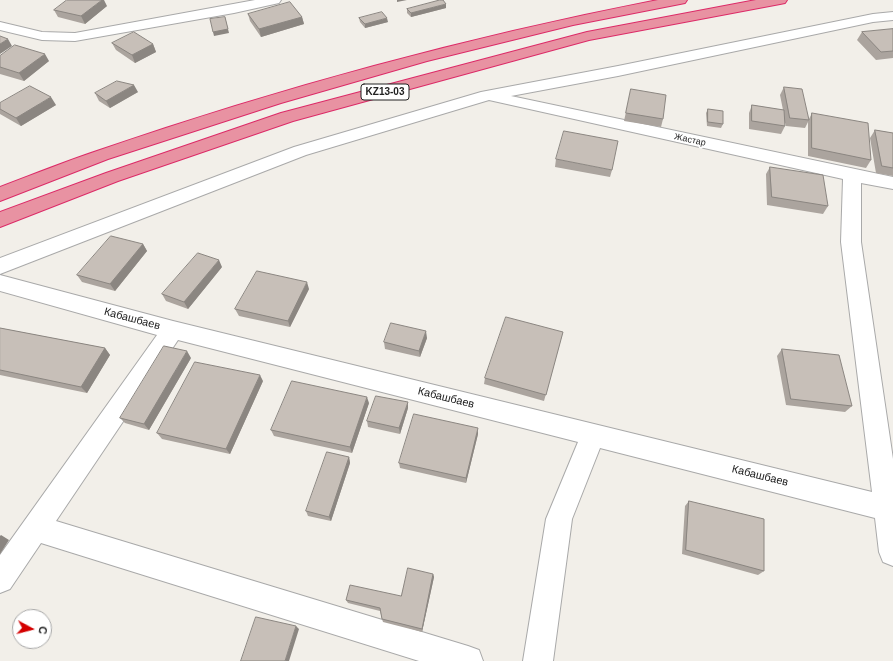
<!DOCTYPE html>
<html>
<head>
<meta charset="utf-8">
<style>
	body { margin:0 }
	#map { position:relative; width:893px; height:661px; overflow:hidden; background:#f2efe9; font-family:Helvetica,sans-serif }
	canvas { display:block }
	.north { position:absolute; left:12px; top:609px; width:40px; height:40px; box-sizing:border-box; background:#fff; border:1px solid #a7a7a7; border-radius:50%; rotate:97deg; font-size:11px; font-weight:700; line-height:16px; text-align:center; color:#222 }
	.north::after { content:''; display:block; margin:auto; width:14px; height:18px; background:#d40000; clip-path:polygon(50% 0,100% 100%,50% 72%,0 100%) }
</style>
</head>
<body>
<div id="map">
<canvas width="893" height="661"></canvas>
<div class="north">С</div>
</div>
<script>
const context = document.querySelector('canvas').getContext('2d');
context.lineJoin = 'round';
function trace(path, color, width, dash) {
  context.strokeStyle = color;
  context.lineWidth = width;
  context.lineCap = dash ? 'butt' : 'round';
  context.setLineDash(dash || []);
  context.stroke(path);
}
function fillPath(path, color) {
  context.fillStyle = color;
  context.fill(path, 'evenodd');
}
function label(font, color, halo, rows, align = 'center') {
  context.font = font + ' Helvetica,sans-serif';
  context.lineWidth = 3.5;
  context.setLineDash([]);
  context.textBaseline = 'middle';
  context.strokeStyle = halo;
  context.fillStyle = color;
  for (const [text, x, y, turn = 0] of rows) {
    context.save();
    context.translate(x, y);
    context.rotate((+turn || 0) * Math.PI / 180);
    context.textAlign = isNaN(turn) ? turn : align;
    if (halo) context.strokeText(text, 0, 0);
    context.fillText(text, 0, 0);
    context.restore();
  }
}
const minor = new Path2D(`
	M255,0h26l-2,3 -45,10 -159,28 -33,-1 -42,-10v-8l42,10 33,1z
	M893,12v8l-20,2 -255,54 -107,20 382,81v12l-32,-6v59l32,217v107l-10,-4 -4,-10 -4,-34 -275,-70 -28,71 -19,142h-30l23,-142 32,-77 -400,-102 -122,181 412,125 11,4 4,11h-64l-378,-118 -31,46 -10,4v-38l157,-220 -157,-44v-16l173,46 699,171 -31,-250 2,-63 -354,-79 -183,55 -306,119v-16l294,-111 187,-55 137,-26 255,-52z`);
const highway = new Path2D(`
	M658,0h29l-2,3 -5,1 -107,21 -146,36 -146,42 -173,56 -108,42v-14c32,-12 64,-25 97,-36 183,-63 371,-114 561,-151z
	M756,0h31l-2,3 -5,1 -191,36 -296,81 -175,60 -118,46v-15l106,-39 175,-60 306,-81z`);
trace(minor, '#a9a9a9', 2);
trace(highway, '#dc2a67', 2);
fillPath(minor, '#fff');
fillPath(highway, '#e892a2');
fillPath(new Path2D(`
	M107,6l-22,18 -27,-7 -4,-7z
	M446,8l-35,9 -4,-4v-4z
	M248,14l54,3 2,7 -43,13 -11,-16z
	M359,18l29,4 -23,6 -5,-6z
	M893,29v29l-17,2 -19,-20 5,-8z
	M112,43l41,1 3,8 -21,11 -19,-13z
	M0,56l49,5 -25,20 -24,-7z
	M784,87l25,32 3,-6 59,47 -5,8 -58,-12v-34l-3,6 -19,-2 -2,-7 1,7 -4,8 -32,-5v-16l3,-8 31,5 -3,-15z
	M631,89l32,30 -2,8 -37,-6z
	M138,92l-28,16 -11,-7 -4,-8z
	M0,103l56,2 -35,21 -21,-12z
	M708,109l15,15 -2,4 -14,-2 -1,-13z
	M875,130l18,3v43l-17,-3 -6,-35z
	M556,159l56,11 -2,7 -55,-10z
	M770,167l58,39 -5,8 -56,-9 -1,-31z
	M143,244l4,7 -32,40 -33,-9 -5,-7z
	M222,267l-34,42 -22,-8 -4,-7z
	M309,289l-19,38 -51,-11 -4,-7z
	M0,328l105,20 5,7 -23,38 -87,-18z
	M563,332l-19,69 -60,-17 1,-6z
	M427,338l-7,19 -35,-8 -1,-7z
	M782,349l70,57 -7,6 -59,-7 -9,-49z
	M191,358l-42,72 -24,-7 -5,-5z
	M263,381l-33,73 -68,-15 -5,-6z
	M369,403l-17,50 -78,-17 -3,-6z
	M408,408l-8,26 -32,-7 -1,-6z
	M478,434l-12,49 -66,-15 -1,-5z
	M349,457l1,6 -19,58 -23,-5 -2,-5z
	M689,501l75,70 -6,4 -76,-21 3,-48z
	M433,574l1,3 -12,55 -39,-10 -1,-3 -2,-8 -32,-8 -2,-3 55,-4z`), '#aba49e');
fillPath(new Path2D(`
	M102,0h2l3,6 -22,18 -4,-8z
	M397,0h10l-10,2z
	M446,4v4l-35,9v-4z
	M225,17l4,16 -15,3 -1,-4z
	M302,17l2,7 -43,13 -2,-8z
	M387,18l1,4 -23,6v-4z
	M8,39l4,7 -12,8v-10z
	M153,44l3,8 -21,11 -3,-8z
	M45,54l4,7 -25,20 -5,-8z
	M134,85l4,7 -28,16 -4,-7z
	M51,97l5,8 -35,21 -5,-8z
	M143,244l4,7 -32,40 -5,-7z
	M219,260l3,7 -34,42 -4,-7z
	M307,282l2,7 -19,38 -2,-6z
	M426,331l1,7 -7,19 -1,-6z
	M105,348l5,7 -23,38 -6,-6z
	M187,351l4,7 -42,72 -5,-6z
	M260,375l3,6 -33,73 -4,-5z
	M367,397l2,6 -17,50 -2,-6z
	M408,402v6l-8,26 -1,-6z
	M478,428v6l-12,49v-5z
	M349,457l1,6 -19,58 -2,-4z
	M1,535l8,5 -9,14v-18z
	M433,574l1,3 -12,55v-3z
	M296,626l3,3 -10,32h-4z`), '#8b8681');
const building = new Path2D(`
	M67,0h35l-21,16 -27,-6z
	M440,0h3l3,4 -35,9 -4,-4z
	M290,2l12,15 -43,12 -11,-15z
	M382,12l5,6 -22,6 -6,-6z
	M225,17l3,12 -15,3 -3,-13z
	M893,29v22l-12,1 -19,-20z
	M134,32l19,12 -21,11 -20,-12z
	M0,36l8,3 -8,5z
	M15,45l30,9 -26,19 -19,-6v-11z
	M117,81l17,4 -28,16 -11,-8z
	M30,86l21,11 -35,21 -16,-9v-6z
	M784,87l18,2 7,31 -19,-2z
	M631,89l35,6 -3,24 -37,-6z
	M752,105l32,5 1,16 -33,-5z
	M708,109l15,2v13l-15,-2z
	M812,113l56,10 3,37 -59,-12z
	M875,130l18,3v35l-11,-2z
	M564,131l54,10 -6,29 -56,-11z
	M770,167l53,8 5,31 -56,-9z
	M111,236l32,8 -33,40 -33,-9z
	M198,253l21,7 -35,42 -22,-8z
	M257,271l50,11 -19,39 -53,-12z
	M506,317l57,15 -17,63 -61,-17z
	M391,323l35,8 -7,20 -35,-9z
	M0,328l105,20 -24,39 -81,-17z
	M164,346l23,5 -43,73 -24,-6z
	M782,349l57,6 13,51 -61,-7z
	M195,362l65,13 -34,74 -69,-16z
	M292,381l75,16 -17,50 -79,-17z
	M376,396l32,6 -9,26 -32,-7z
	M414,414l64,14 -12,50 -67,-15z
	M327,452l22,5 -20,60 -23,-6z
	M689,501l75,18v52l-78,-21z
	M408,568l25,6 -11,55 -40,-10 -2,-11 -34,-8 4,-15 51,11z
	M256,617l40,9 -11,35h-44z`);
fillPath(building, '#c7bfb8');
trace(building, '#8b8681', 1);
label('9px', '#222', '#fff', [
	["Жастар",690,140,12]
]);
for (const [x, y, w] of [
	[385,92,48]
]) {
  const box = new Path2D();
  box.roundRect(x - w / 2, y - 8, w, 16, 3);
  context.fillStyle = '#fff';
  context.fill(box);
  trace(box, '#222', 1);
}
label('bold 10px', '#222', null, [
	["KZ13-03",385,92]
]);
label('11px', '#222', '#fff', [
	["Кабашбаев",132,319,15],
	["Кабашбаев",446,398,14],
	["Кабашбаев",760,476,14]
]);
</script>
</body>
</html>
